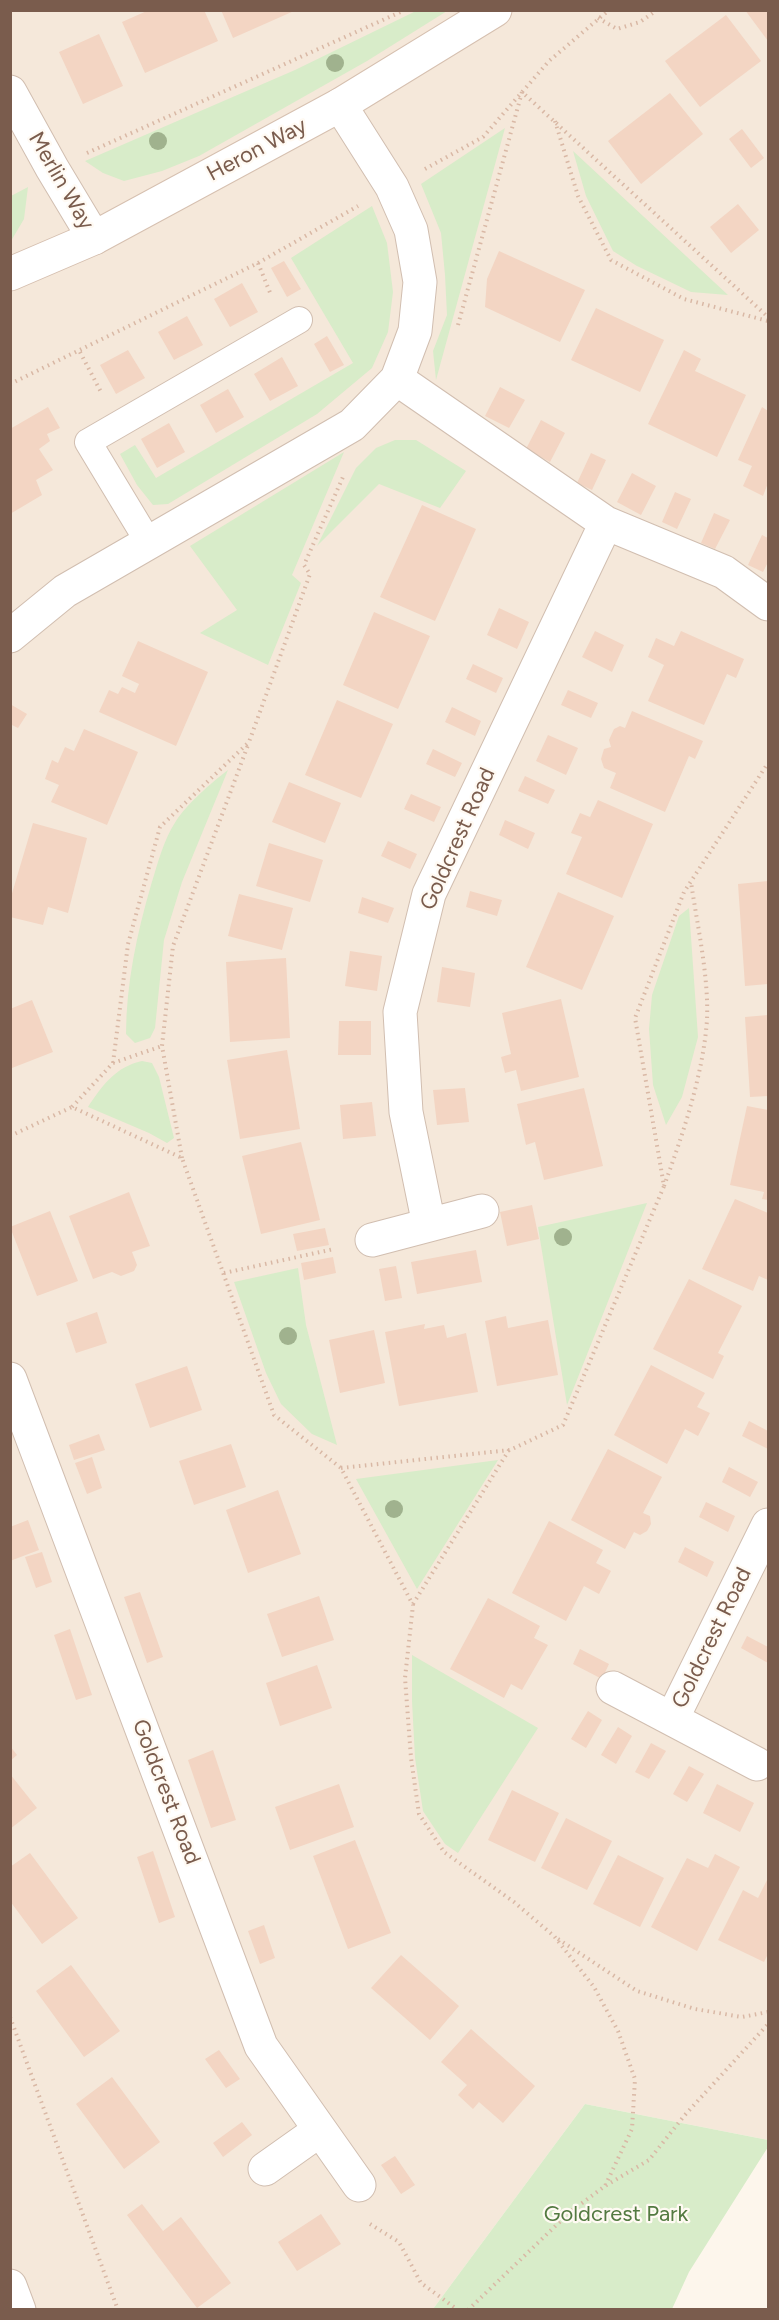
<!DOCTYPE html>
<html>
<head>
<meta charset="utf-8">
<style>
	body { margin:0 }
	#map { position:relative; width:779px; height:2320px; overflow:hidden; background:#fdf6ec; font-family:Figtree,sans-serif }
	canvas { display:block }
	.frame { position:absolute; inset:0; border:12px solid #7a5c4d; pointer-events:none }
</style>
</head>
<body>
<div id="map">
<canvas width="779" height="2320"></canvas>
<div class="frame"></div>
</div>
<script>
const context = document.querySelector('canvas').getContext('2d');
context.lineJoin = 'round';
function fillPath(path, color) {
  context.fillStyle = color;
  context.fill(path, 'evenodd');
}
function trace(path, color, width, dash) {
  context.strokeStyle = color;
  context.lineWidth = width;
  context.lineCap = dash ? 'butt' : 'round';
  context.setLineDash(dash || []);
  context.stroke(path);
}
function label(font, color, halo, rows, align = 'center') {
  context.font = font + ' Figtree,sans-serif';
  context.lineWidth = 4.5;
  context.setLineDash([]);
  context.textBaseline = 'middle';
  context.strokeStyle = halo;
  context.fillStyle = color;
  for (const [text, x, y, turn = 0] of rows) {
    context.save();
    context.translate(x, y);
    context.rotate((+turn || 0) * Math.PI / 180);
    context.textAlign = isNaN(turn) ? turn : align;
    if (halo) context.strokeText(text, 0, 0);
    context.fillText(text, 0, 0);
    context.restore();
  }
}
fillPath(new Path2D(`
	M11,11h757v2129l-183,-36 -152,205 -422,1z`), '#f5e8da');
fillPath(new Path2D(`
	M418,10l29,1 -80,50 -168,95 -37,15 -38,10 -21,-8 -18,-12 210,-91z
	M505,128l-69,252 -3,-29 14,-36 -2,-40 -4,-42 -20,-49z
	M573,151l155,144 -37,-3 -54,-26 -24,-15 -27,-55z
	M28,187l-4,32 -13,22v-45z
	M372,206l15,37 6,49 -5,40 -16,36 -55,46 -149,90 -15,1 -16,-20 -17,-31 15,-9 21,33 197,-115 -62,-105z
	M395,440h21l50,31 -26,37 -61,-24 -62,62 39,-78 20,-20z
	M344,452l-52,123 9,8 -33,82 -68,-32 37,-23 -47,-64z
	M228,770l-46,112 -18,58 -9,88 -5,10 -15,5 -9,-9c0,-50 11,-101 25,-149 7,-22 12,-44 25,-64 11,-17 35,-38 52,-51z
	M689,908l9,129 -16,60 -16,28 -13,-40 -4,-56 3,-34 27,-79z
	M142,1061l10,2 7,14 15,61 -7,5 -18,-10 -61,-26c14,-21 27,-40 54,-46z
	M647,1203l-80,202 -29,-178z
	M298,1268l8,57 31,120 -25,-11 -31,-30 -15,-31 -32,-91z
	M498,1460l-81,129 -61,-110z
	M412,1655l126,73 -80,125 -13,-9 -22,-33 -8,-53 -3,-57z
	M585,2104l183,36v7l-79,125 -17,37h-239z`), '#d8ecc9');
fillPath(new Path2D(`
	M149,10h55l14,31 -73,32 -23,-51z
	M221,10h73v1l-61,27z
	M745,10h23v31z
	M726,15l35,46 -61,46 -35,-46z
	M99,34l24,52 -40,18 -24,-52z
	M670,93l33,41 -62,50 -33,-43z
	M742,129l22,29 -13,10 -22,-29z
	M738,204l21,26 -28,23 -21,-26z
	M499,251l86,39 -25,52 -75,-35 2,-28z
	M284,261l17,28 -14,8 -16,-29z
	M242,283l16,29 -28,15 -16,-28z
	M596,308l68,32 -24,52 -69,-32z
	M187,316l16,29 -29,15 -16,-28z
	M327,336l17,29 -14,7 -16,-28z
	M128,350l17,28 -29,16 -16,-29z
	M684,350l17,9 -6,12 51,24 -29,62 -69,-33z
	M282,357l16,29 -28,15 -16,-27z
	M500,387l25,13 -16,28 -24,-12z
	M228,389l16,28 -28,16 -16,-28z
	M48,407l12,21 -13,6 3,7 -11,8 14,21 -17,10 6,15 -32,19v-85z
	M762,407l6,4v72l-5,13 -20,-10 9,-20 -14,-6z
	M541,420l24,13 -15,29 -24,-13z
	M169,423l16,29 -28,16 -16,-29z
	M591,453l15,7 -14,30 -15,-7z
	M632,473l24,13 -15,29 -24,-13z
	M675,492l16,7 -14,30 -15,-7z
	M422,505l54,24 -41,92 -55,-24z
	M714,513l16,7 -15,29 -14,-6z
	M762,535l6,3v24l-5,10 -15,-7z
	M499,608l30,14 -12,27 -30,-14z
	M374,612l56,24 -32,73 -55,-24z
	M595,631l29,14 -12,27 -30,-15z
	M681,631l63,28 -8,19 -9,-4 -23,51 -56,-24 16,-36 -16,-8 8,-19 18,8z
	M138,641l70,31 -32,74 -77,-34 10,-22 9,4 4,-7 13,6 4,-9 -17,-8z
	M473,664l30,14 -7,15 -30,-14z
	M568,690l30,13 -7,15 -30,-13z
	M337,700l56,24 -32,74 -56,-23z
	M10,704l17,10 -9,14 -8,-4z
	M452,707l29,14 -6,15 -30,-14z
	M632,711l71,30 -8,18 -6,-3 -24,56 -55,-24 6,-15 -12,-5 -3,-9 3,-10 7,-2 -2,-7 5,-11 6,-3 5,2z
	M84,729l54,23 -31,73 -56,-23 8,-17 -14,-6 7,-19 6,3 7,-16 9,4z
	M548,735l30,13 -12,27 -30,-14z
	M433,749l29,14 -7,14 -29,-13z
	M525,776l30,14 -7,14 -30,-13z
	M289,782l52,21 -16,40 -53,-21z
	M411,794l30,13 -7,15 -30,-13z
	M598,800l55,24 -31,74 -56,-24 16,-37 -11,-4 9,-20 10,4z
	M505,820l30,13 -7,16 -29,-14z
	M33,823l54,15 -19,75 -20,-6 -5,18 -33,-8v-17z
	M388,841l29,13 -7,15 -29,-13z
	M269,843l54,17 -13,42 -54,-16z
	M768,881v103l-23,2 -7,-102z
	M470,891l32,9 -5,16 -31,-9z
	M558,892l56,24 -32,74 -56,-23z
	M239,894l54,14 -11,42 -54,-14z
	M362,897l32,11 -6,15 -30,-10z
	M350,951l32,5 -5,35 -32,-5z
	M286,958l4,80 -60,4 -4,-80z
	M442,967l33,6 -5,34 -33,-5z
	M561,999l18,78 -58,14 -5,-21 -11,3 -4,-16 10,-3 -9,-41z
	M32,1000l21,52 -41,16 -2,-5v-54z
	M768,1015v81l-18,1 -5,-80z
	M339,1021h32v34h-33z
	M287,1050l13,79 -60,10 -13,-79z
	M465,1088l4,34 -32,3 -4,-35z
	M584,1088l19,78 -59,14 -9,-38 -9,3 -9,-41z
	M372,1102l4,34 -33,3 -3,-34z
	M747,1106l21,4v90l-6,-1 2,-7 -34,-7z
	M301,1142l19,78 -59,14 -19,-78z
	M129,1192l21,54 -18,6 5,13 -3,6 -13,5 -9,-4 -19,7 -24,-63z
	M735,1199l33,14v67l-9,-4 -6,15 -51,-22z
	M532,1205l7,34 -32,7 -7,-34z
	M50,1211l28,70 -41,15 -27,-69z
	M325,1228l4,17 -32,6 -4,-17z
	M476,1250l6,32 -65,12 -6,-32z
	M333,1257l3,16 -32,7 -3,-17z
	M396,1266l6,32 -17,3 -6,-32z
	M689,1279l53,27 -24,47 6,3 -11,23 -60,-30z
	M97,1312l10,31 -31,10 -10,-30z
	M506,1316l2,12 40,-8 10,55 -61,11 -12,-65z
	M425,1324l-1,5 20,-4 3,13 19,-5 12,59 -79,14 -14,-74z
	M374,1330l11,53 -45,10 -11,-53z
	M651,1365l54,28 -8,14 13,6 -12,23 -13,-7 -18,35 -53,-29z
	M187,1366l15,44 -52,18 -15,-44z
	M749,1421l19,10v18l-26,-13z
	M99,1434l6,16 -31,10 -5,-15z
	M231,1444l15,43 -52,18 -15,-44z
	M608,1449l54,28 -19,36 7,3 1,8 -4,7 -7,4 -6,-3 -9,17 -54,-29z
	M92,1457l10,31 -15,6 -12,-31z
	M729,1467l29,15 -8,15 -28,-15z
	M278,1490l23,64 -53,19 -22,-63z
	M706,1502l29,14 -7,16 -29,-15z
	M28,1520l11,30 -29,11v-34z
	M549,1521l54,29 -7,13 15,8 -12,23 -15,-8 -18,35 -54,-28z
	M685,1547l29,15 -7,15 -29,-15z
	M42,1552l10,30 -16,6 -11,-31z
	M140,1592l23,65 -16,6 -23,-66z
	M319,1596l15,44 -52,17 -15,-43z
	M488,1598l52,28 -6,12 14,7 -26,45 -11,-6 -7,14 -54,-29z
	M70,1629l22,66 -16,5 -22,-65z
	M747,1636l21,11v16l-27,-15z
	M580,1649l29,15 -7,15 -29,-15z
	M317,1665l15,43 -52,18 -14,-43z
	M588,1711l14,9 -16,28 -15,-9z
	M618,1727l14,9 -16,28 -15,-9z
	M651,1743l15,8 -17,28 -14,-7z
	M10,1746l7,9 -7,6z
	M213,1750l23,70 -25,8 -23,-68z
	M689,1766l15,8 -17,28 -14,-8z
	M10,1774l27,34 -27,21z
	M339,1784l15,43 -64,23 -15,-43z
	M717,1784l37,19 -14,29 -37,-19z
	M512,1790l47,23 -24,49 -47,-22z
	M566,1818l46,23 -25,49 -46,-22z
	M355,1840l36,93 -43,16 -35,-93z
	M153,1851l22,66 -16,6 -22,-66z
	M30,1853l48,65 -36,26 -32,-43v-34z
	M715,1854l25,13 -43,84 -46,-24 36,-69 21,10z
	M618,1855l46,23 -24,49 -47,-23z
	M768,1878v76l-4,8 -46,-22 25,-50 15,8z
	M264,1925l11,33 -15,6 -12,-33z
	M401,1955l58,51 -29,34 -59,-52z
	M71,1965l49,66 -36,26 -48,-66z
	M471,2029l64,57 -32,37 -24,-21 -6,7 -15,-14 9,-10 -26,-23z
	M219,2050l21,29 -14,9 -21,-29z
	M112,2077l48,65 -36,27 -48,-65z
	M242,2122l10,13 -29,22 -10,-14z
	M395,2156l20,29 -14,9 -20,-29z
	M142,2204l21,27 18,-14 50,66 -34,25 -70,-93z
	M321,2214l20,30 -44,27 -19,-29z`), '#f3d5c3');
const lane = new Path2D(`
	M149,543l-61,-101 211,-122`);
const street = new Path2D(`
	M10,92l42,76 42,70
	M397,379l209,144 118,49 44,32
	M10,636l55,-45 287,-166 45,-46 18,-48 5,-49 -9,-52 -19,-43 -52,-82
	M429,1225l53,-14
	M372,1240l57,-15 -23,-113 -6,-100 29,-118 177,-371
	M10,1379l251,667 98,139
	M613,1688l144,76
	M672,1719l96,-194
	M265,2169l55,-39
	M10,2286l9,24`);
const secondary = new Path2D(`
	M10,274l84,-36 246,-133 155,-95`);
trace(lane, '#d1beb0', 28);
trace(street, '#d1beb0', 35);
trace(secondary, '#d6c0b0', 35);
trace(new Path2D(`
	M598,18l19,11 23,-7 17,-12
	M555,121l23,75 33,64 73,39 84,22
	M87,153l318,-143
	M425,169l58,-32 66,-76 60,-51
	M258,263l13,32
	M458,325l64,-233 246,225
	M80,352l21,40
	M10,384l248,-121 100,-57
	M113,1063l15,-119 32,-117 89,-85 61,-168 -6,-9 39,-88
	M72,1107l41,-44 49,-17
	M10,1136l62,-29 110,51 92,257 67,53 72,137 -8,73 6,80 8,56 25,38 70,50 40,34 40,51 24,44 17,48 -3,50 -27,57
	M182,1158l-20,-112 11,-100 75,-201
	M664,1186c19,-52 39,-111 43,-166 2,-43 -10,-96 -16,-138
	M224,1273l110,-24
	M341,1468l169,-18 53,-25 101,-239 -29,-168 49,-126 84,-129
	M413,1604l96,-154
	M558,1939l79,52 58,18 47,8 26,-5
	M10,2017l108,293
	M370,2224l29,18 22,41 37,27
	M468,2310l102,-98 35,-26 44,-26 35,-44 84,-92`), '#d9b8a5', 4, [1.5, 4.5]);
trace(lane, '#fff', 26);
trace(street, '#fff', 33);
trace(secondary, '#fff', 33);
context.fillStyle = '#a0b28e';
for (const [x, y] of [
	[335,63],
	[158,141],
	[563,1237],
	[288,1336],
	[394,1509]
]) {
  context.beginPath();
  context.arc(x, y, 9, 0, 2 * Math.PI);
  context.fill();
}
label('22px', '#7a5c4d', '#fffaf3', [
	["Heron Way",257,150,-28],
	["Merlin Way",61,181,60],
	["Goldcrest Road",458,839,-66],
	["Goldcrest Road",712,1638,-64],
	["Goldcrest Road",166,1792,69]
]);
label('22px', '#537a41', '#fffaf3', [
	["Goldcrest Park",616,2215]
]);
</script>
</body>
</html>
